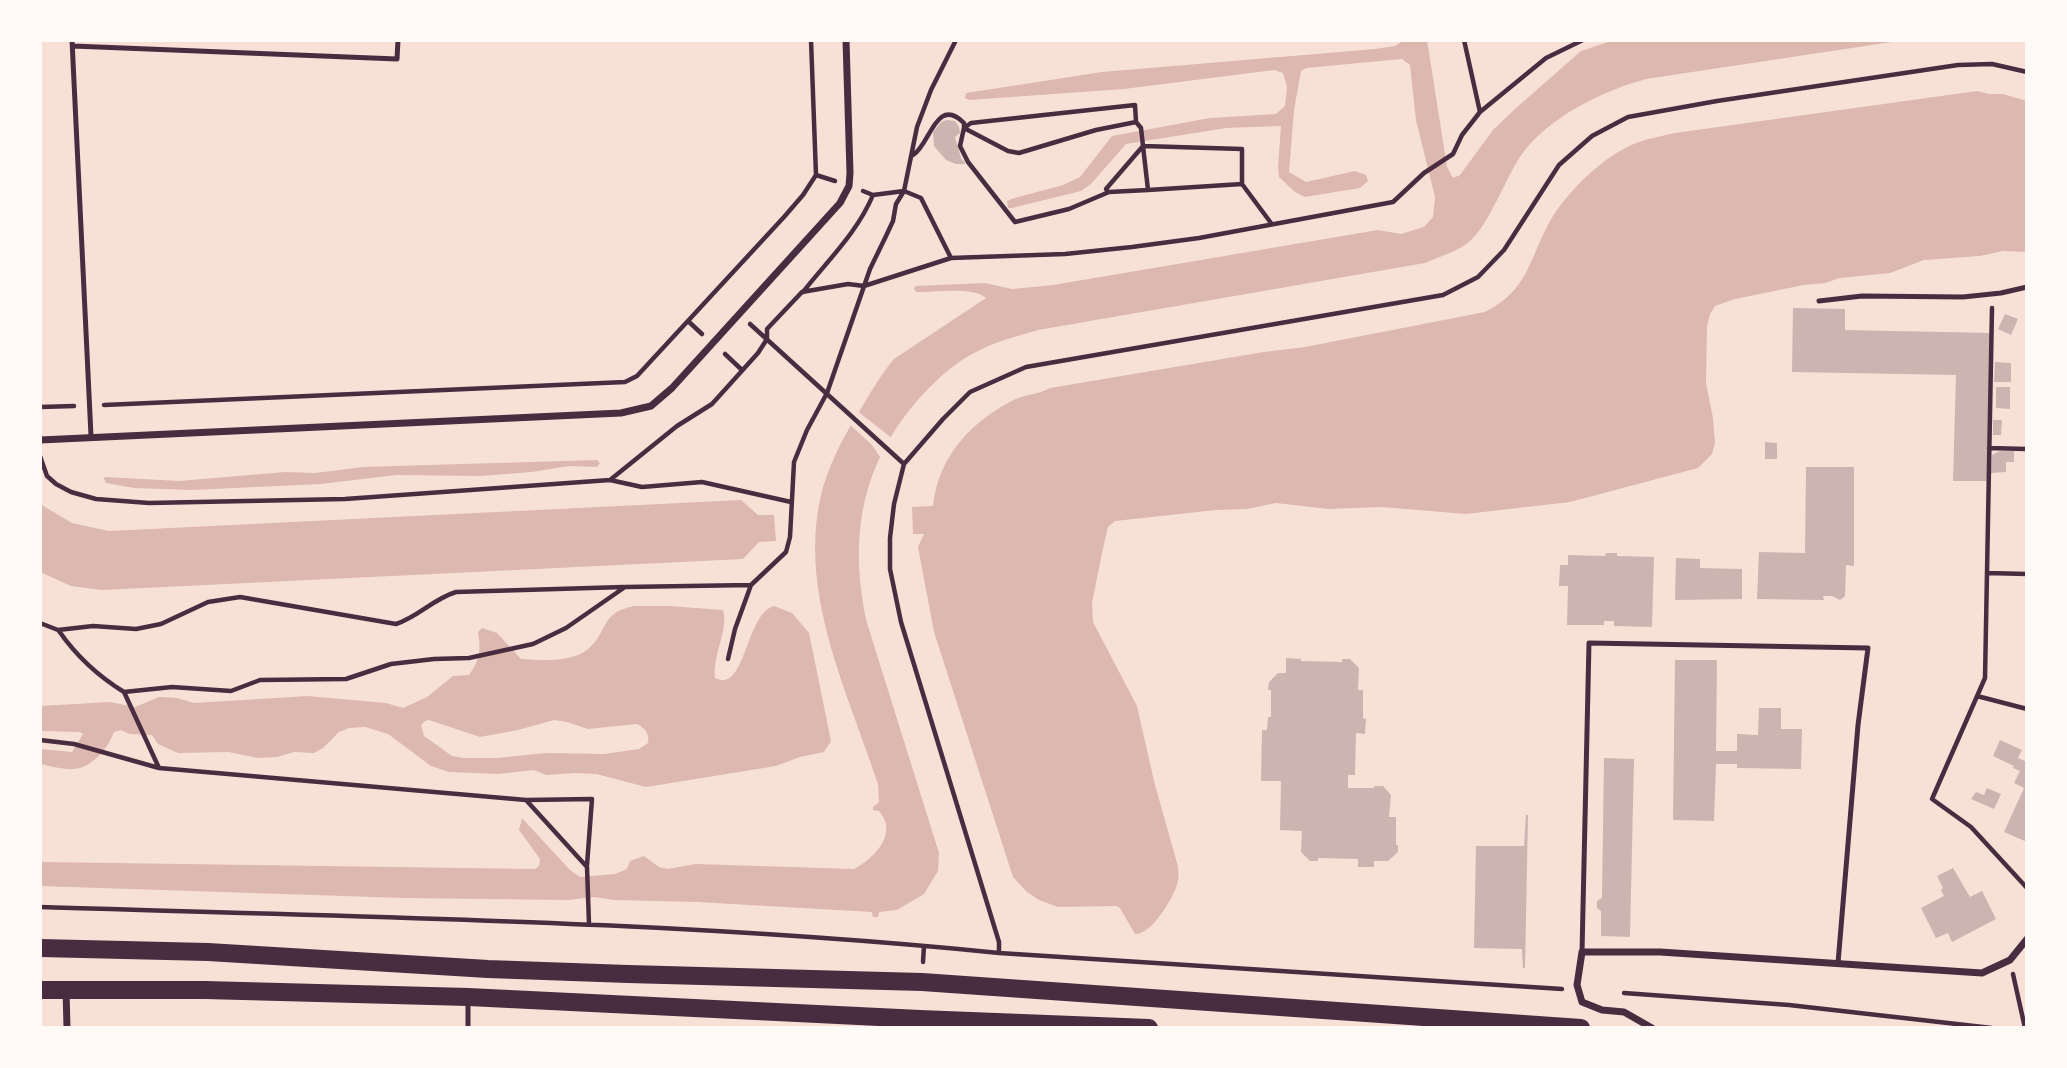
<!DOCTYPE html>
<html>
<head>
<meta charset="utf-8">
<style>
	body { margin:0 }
	#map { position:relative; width:2067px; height:1068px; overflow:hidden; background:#f7e1d7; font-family:"IBM Plex Sans",sans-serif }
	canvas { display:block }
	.frame { position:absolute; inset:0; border:42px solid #fffaf5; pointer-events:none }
</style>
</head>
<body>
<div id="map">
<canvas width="2067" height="1068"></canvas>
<div class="frame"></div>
</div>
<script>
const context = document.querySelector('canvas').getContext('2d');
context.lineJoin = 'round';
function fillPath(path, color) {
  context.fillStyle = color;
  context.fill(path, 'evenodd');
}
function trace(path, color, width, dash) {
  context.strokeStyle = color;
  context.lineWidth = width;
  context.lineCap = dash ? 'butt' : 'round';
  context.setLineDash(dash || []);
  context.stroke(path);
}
fillPath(new Path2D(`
	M1404,40h23l20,127 6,11 7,-3 33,-45 22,-21 66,-58 27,-9 297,-2 -259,39c-43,12 -96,37 -124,75 -17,24 -32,70 -53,88 -13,10 -30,15 -44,21l-387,67c-20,6 -41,11 -60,21 -25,12 -44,31 -62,51 -56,66 -67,138 -49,221l72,230 -1,18 -14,23 -27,16 -18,2 -1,5h-5l-1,-5 -175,-10 -83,-2 -20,-3 -26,3 -164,-2 -364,-12v-24l495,7 4,-3 1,-7 -21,-29 3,-12 48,52 10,7 35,-3 12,-5 3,-8 14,-5 15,11 8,2 29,-5 158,5c20,-10 45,-36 25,-58l-6,-1v-3l6,-5 -1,-18c-30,-92 -80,-190 -57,-289 7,-28 20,-54 35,-78 12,-20 23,-40 38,-58l92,-61c-15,-12 -50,-5 -70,-6l-2,-3 2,-3 69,-3 27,6 41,-4 325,-55 23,4 23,-7 9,-10 2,-20 -19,-77 -6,-55 -8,-6 -96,9 -5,3 -7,39 -5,62 17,10 49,-11 11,4 2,6 -8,7 -55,9 -10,-5 -16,-15 -1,-10 3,-41 -55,2 -100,16 -35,40 -10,7 -69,17h-4l-1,-7 4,-2 52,-14 17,-8 32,-41 98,-18 66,-4 9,-8 2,-19 -4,-14 -9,-3 -150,19 -155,11 -4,-2 1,-5 136,-21 273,-23 20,-3z
	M1977,91l12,3h14l24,7v151l-24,-1 -23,5 -56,4 -34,13 -50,5 -15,5 -21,2 -69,14 -20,7 -5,8 -3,12 -1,57 7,35 2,25 -3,11 -14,14 -128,34 -104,12 -84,-7 -54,2 -52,-6 -29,6 -31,1 -101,11 -7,6 -6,26 -10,50 1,19 44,84 18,79 22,78c2,8 2,14 0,22 -5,15 -26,50 -42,49l-15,-26 -4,-2 -58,1 -19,-7 -12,-8 -14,-15 -79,-245 -16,-85 6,-13h-11l-1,-27 21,-1c5,-50 40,-87 85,-108 11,-4 22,-4 32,-10l214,-36 41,-5 180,-35c43,-22 43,-50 64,-89 17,-31 56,-69 90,-81 11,-4 24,-6 36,-9z
	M597,460l3,3 -3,4 -28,-1 -37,6 -52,4 -84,-1 -75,9 -130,6 -57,-2 -28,-5 -2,-4 1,-2 74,4 106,-9 30,1 48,-6z
	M741,500l17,15h16l2,26 -17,1 -16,17 -641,31 -31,-4 -31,-14v-68l32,19 37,8z
	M634,606h35l54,4c6,19 -11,46 -8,68 31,16 30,-64 59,-72l18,7 17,20 22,108 -7,11 -24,5 -24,9 -130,21 -50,-13 -21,-1 -29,2 -12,-5 -36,4 -49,-2 -18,-6 -43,-32 -23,-7 -16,1 -10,4 -16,16 -9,5 -20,-1 -17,5 -19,1 -29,-6 -51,1 -20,-9 -6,-9 -22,-1 -9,-4 -7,2c-6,16 -22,36 -40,37 -10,1 -24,-3 -34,-5v-15l32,3 11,-18 -3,-2 -40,-1v-25l70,-4 25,5 24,-10 18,1 17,5 114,-7 78,7 17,5 24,-11 26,-21 16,-1c11,-15 12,-25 9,-43l4,-4 15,5 24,26c21,1 48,4 66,-9 22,-18 12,-37 47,-44zM429,720l51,17 38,-7 36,-10 13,2 21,7 49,-5c8,4 13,10 11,19l-9,6 -35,5 -58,-1 -49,5h-33l-12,-2 -28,-20 -3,-11 4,-4z`), '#dcb8b0');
fillPath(new Path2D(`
	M856,410l37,29 -11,21 -10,-15 -24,-22z`), '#f7e1d7');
fillPath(new Path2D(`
	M947,120l8,1 4,6 1,6 -5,4 7,24 2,-1 1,4h-9l-10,-4 -12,-14 -1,-14 8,-10z
	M1793,308l52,1v21l145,3 -3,148h-34l3,-106 -164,-3z
	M2005,314l13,5 -7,16 -13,-6z
	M1995,362l16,1v19h-17z
	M1996,387h14v22l-14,-1z
	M1993,420h9l-1,15h-8z
	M1765,442l12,1v16h-12z
	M2000,451h14v11h-8v10l-15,1 1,-18z
	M1806,467h48v99l-8,-1 -1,31 -5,4 -8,-4h-9l1,4 -67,-1 2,-47 46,1z
	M1606,553h11v3l37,1 -2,70 -38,-1v-5h-10v4h-37l1,-39h-9l1,-21h8v-10l37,1z
	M1676,558l24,1v9l42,1v30l-67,1z
	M1286,658l15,1v2l41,1v-3h8l9,9 -1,22h5v28l3,1 -1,15 -9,-1 -1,42h-7v13h26v-2h9l8,9 -2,22h7v28h2v7l-10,9h-14v6h-16v-8l-40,-1v3h-8l-9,-9 1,-21 -22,-1 1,-49h-20l1,-51h5l1,-13h3v-27h-3l1,-8 9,-9h8z
	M1675,660h42l-1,91h21v-17l21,1 1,-27h22v21h21l-1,40 -64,-1v-4h-21l-2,57 -41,-1z
	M2000,740l22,10 -4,8 9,4v80l-23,-10 20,-44 -10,-5 6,-12 -7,-3 1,-2 -21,-10z
	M1604,758l30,1 -4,178 -29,-1v-25l-4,-3v-7l5,-3z
	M1987,788l14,6 -7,15 -23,-10 5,-7 8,3z
	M1526,815h2l-3,153h-2l-1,-19 -48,-1 2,-102h48z
	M1953,868l17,29 12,-6 14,28 -44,23 -4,-9 -12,5 -15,-30 23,-12 -3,-6 2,-2 -6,-12z`), '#ccb4b1');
trace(new Path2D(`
	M1464,40l16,72
	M1143,146l5,44 94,-6
	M913,155c17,-10 23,-60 51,-32v5l7,-5 164,-18 1,17
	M816,175l19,6
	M1148,190l-39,2 -40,17 -54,13 -47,-60 -8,-16 4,-18 44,23 11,2 77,-23 40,-8 5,6 2,18 99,3v35l29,39
	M1108,192l-2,-3 37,-43
	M873,195l31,-4 17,7 30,60
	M803,292c25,-32 54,-59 70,-97l-10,-4
	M1992,308l-7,370 -53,121 39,28 56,61
	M688,321l14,13
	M750,324l154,140
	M725,354l17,16
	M104,405l521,-23 12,-6 147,-159 19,-22 13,-20 -5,-135
	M40,407l34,-1
	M1989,448l38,1
	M40,456l7,20 9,8 15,8 25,7 53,4 196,-4 265,-19 32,7 60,-5 89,20
	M610,480l67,-54 35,-22 46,-51 9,-14v-10l35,-37 46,-8 16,2 87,-28 114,-4 67,-7 67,-9 194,-36 31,-29 29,-19 9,-19 18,-23 66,-54 37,-18
	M1987,573l40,1
	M40,623l18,7 35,-4 43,3 25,-5 47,-22 32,-5 156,27c22,-7 37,-25 60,-32l168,-5
	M59,631c18,26 39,45 65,61
	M728,659l7,-30 16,-44
	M1977,696l50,13
	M40,740l34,4 85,24 -35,-76 48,-5 59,4 29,-11 86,-1 45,-15 43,-5 35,-1 64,-14 33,-16 59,-41 126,-2 35,-33 4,-15 4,-75 13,-32 20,-37 43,-124 16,-33 7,-15 3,-17 8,-13 13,-64 14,-37 25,-50
	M159,768l367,32 61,67 2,57
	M527,800l65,-1 -5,66
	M40,907c320,10 641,14 959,46l563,36
	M999,953v-11l-98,-320 -11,-53v-31l4,-34 10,-40 39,-45 27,-27 56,-25 417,-72 35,-18 26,-27 55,-85 33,-29 36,-19 89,-16 241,-36 34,-1 35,8
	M923,962l1,-16
	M2013,974l12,54
	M1624,993l165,12 203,23`), '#4a2c40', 4.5);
trace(new Path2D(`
	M72,40l19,396
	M73,46l324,13 1,-19
	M1819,301l43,-5 101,1 38,-4 26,-6
	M1582,952l7,-309 279,5 -10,77 -20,238
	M468,1001v27`), '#4a2c40', 5);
trace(new Path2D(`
	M40,440l581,-27 30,-7 21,-18 168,-185 9,-17 1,-13 -4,-133
	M66,990l1,38
	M1652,1028l-28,-16 -22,-2 -20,-8 -5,-17 5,-33h78l322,21 28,-13 17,-21`), '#4a2c40', 7);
trace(new Path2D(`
	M40,948l168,4 280,17 140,5 294,8 659,46
	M40,990h165l263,7 452,22 229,9`), '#4a2c40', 18);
</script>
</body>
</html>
